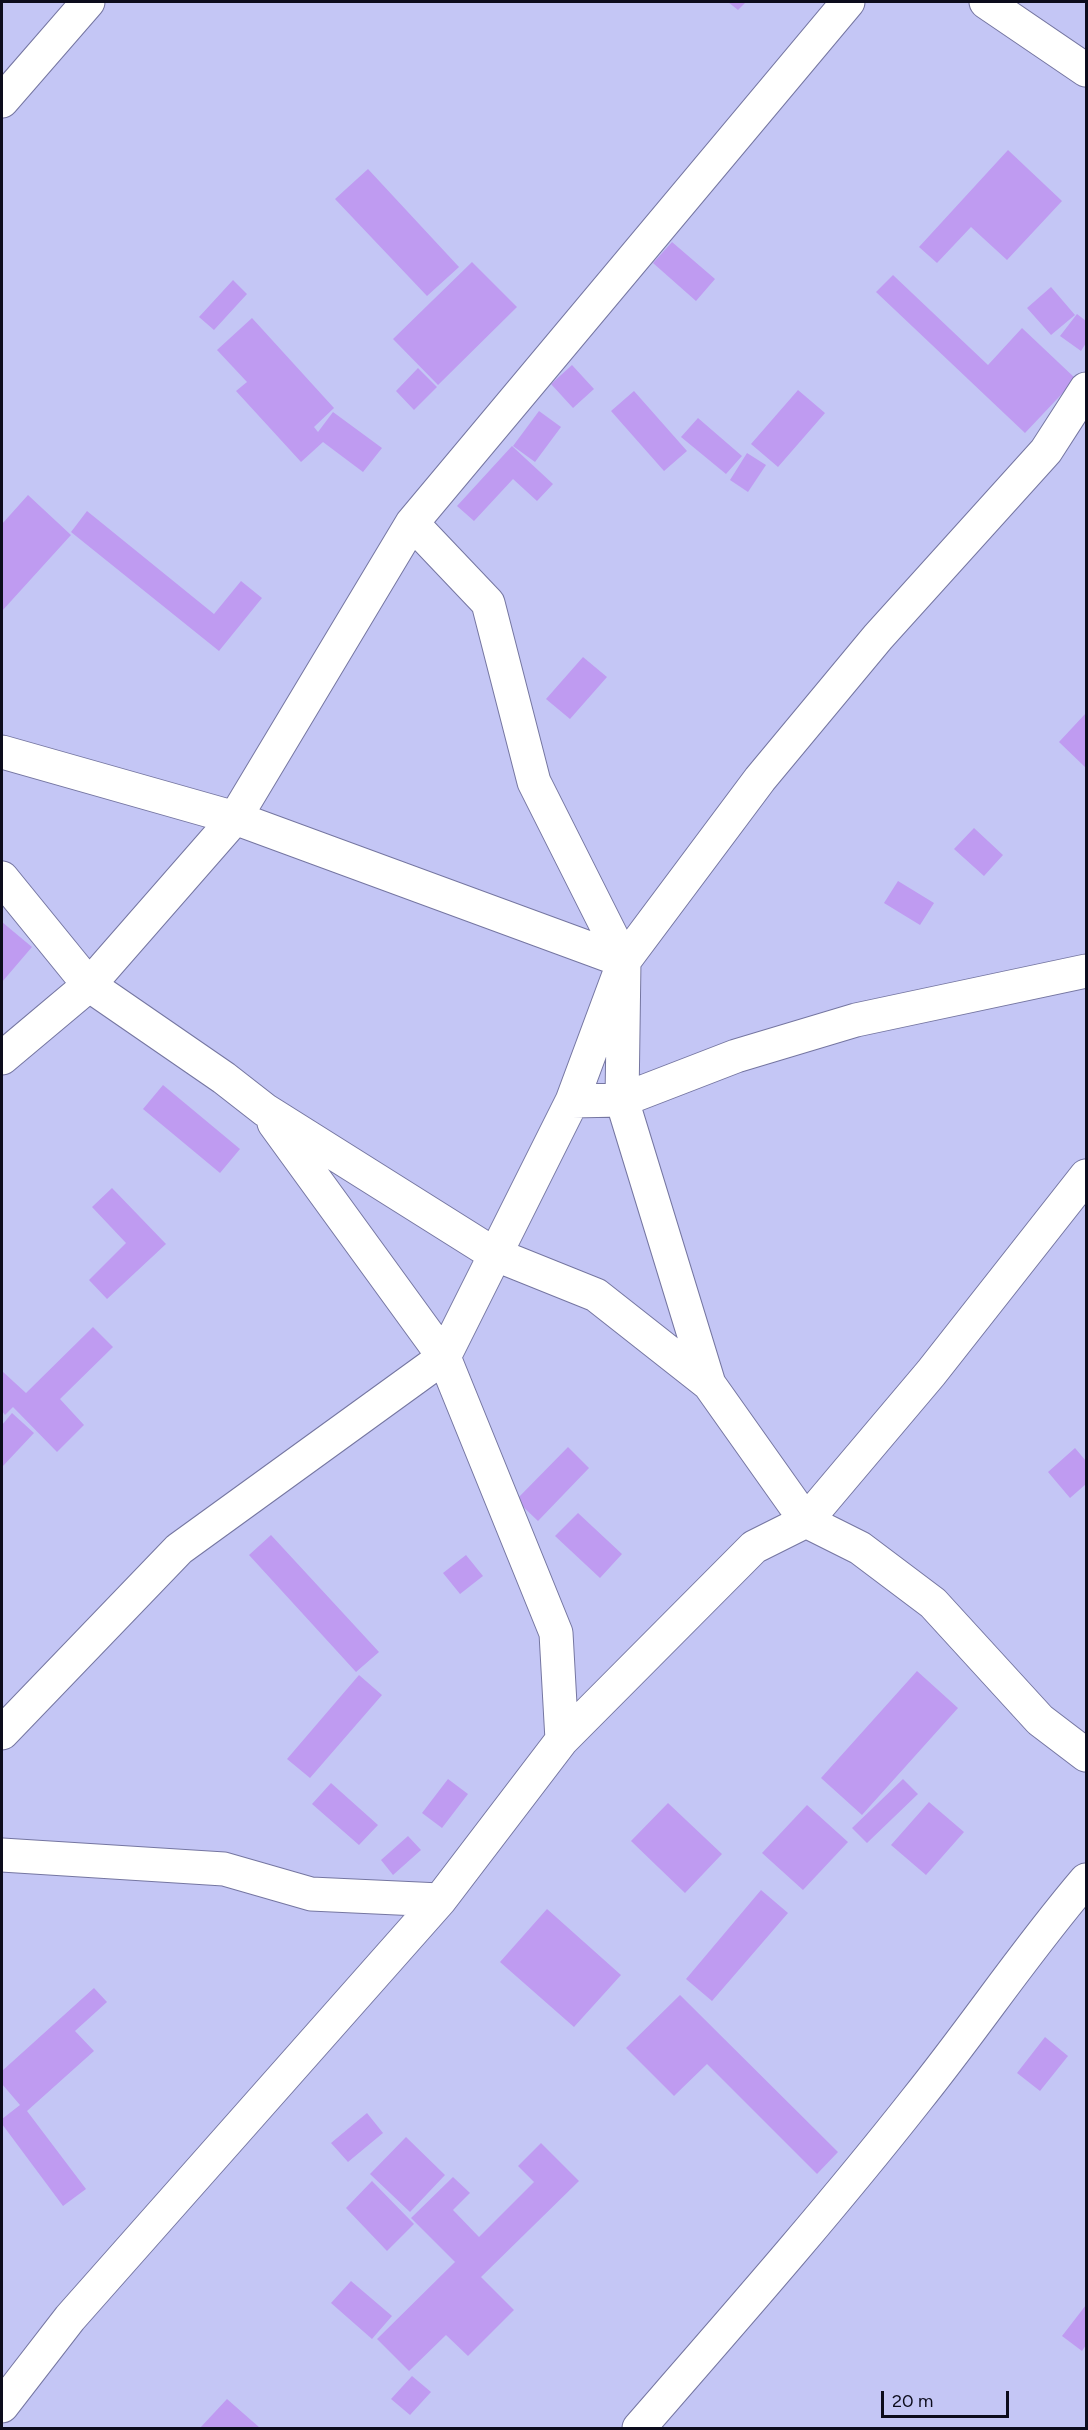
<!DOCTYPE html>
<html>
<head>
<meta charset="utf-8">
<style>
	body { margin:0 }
	#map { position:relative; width:1088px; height:2430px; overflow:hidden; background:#c4c6f5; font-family:Figtree,sans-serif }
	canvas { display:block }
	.frame { position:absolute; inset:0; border:3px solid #0c0c1c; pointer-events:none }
	.scale { position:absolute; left:881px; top:2391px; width:128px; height:27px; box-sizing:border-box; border:3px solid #0c0c1c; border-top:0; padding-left:8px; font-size:18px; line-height:21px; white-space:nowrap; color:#0c0c1c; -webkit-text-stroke:4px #c4c6f5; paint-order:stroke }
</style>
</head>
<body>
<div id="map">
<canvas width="1088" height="2430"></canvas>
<div class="frame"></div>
<div class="scale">20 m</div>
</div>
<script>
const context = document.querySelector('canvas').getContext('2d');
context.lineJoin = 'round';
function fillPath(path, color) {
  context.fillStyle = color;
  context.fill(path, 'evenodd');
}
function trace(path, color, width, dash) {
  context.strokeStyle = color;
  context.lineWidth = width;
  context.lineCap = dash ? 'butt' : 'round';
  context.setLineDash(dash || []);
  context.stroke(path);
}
fillPath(new Path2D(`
	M728,2h18l-8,8z
	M1008,150l54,51 -55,59 -36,-33 -34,36 -18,-16z
	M368,169l91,98 -32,29 -92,-97z
	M672,242l43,37 -19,22 -43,-38z
	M472,262l45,45 -79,78 -45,-46z
	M893,275l95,90 34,-37 54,51 -51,54 -149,-141z
	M233,280l14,14 -33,36 -15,-13z
	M1051,287l24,28 -24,20 -24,-27z
	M1077,314l9,7v22l-5,8 -21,-15z
	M252,318l82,90 -20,19 4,5 15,-20 49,36 -19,24 -40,-30 -22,20 -65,-71 11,-9 -30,-32z
	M572,365l22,24 -21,19 -22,-24z
	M418,368l19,19 -23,23 -18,-19z
	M798,390l27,23 -47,54 -27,-23z
	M634,391l53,60 -23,20 -53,-60z
	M539,411l22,16 -26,35 -22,-16z
	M698,418l44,38 -16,18 -45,-37z
	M512,446l41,38 -16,17 -24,-22 -39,42 -17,-15z
	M747,453l19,12 -18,27 -18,-12z
	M28,495l43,40 -69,76v-87z
	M87,511l127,103 27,-33 21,17 -43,53 -148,-119z
	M583,657l24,20 -37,42 -24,-20z
	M1086,713v55l-27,-26z
	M974,828l29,27 -19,21 -30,-27z
	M898,881l36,22 -14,22 -36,-22z
	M2,922l30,25 -30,35z
	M163,1085l77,64 -20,24 -77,-64z
	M112,1188l54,56 -59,55 -18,-19 37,-37 -34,-36z
	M93,1327l20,20 -53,52 24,26 -27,27 -44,-45 -8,8 -3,-4v-40l24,22z
	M12,1413l22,20 -32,34v-42z
	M568,1447l21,21 -51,53 -22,-21z
	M1075,1448l11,13v23l-16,14 -22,-26z
	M578,1513l44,41 -22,24 -45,-42z
	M271,1535l108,117 -23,20 -107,-117z
	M466,1555l17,21 -23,18 -17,-21z
	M917,1671l41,37 -96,107 -41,-37z
	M359,1675l23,20 -72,83 -23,-19z
	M448,1779l20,15 -26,34 -20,-15z
	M903,1779l15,15 -51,49 -15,-15z
	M331,1783l47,42 -19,20 -47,-41z
	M929,1802l35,30 -38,43 -35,-30z
	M668,1803l54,51 -37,39 -54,-52z
	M807,1805l41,37 -45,48 -41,-37z
	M408,1836l13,14 -28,25 -12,-15z
	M761,1890l27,23 -76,88 -26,-22z
	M547,1909l74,66 -47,52 -74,-65z
	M94,1988l13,14 -32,29 19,20 -67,60 59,78 -23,17 -61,-82v-5l18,-14 -18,-21v-13z
	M680,1995l158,157 -21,22 -110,-110 -33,32 -48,-48z
	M1045,2037l23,19 -28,35 -23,-18z
	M367,2113l16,20 -35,29 -17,-19z
	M406,2137l39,38 -35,37 -40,-38z
	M541,2143l38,38 -98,96 33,33 -46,46 -22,-21 -37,36 -32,-32 78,-77 -44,-44 42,-41 17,16 -17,17 26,27 55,-55 -16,-16z
	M372,2181l42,43 -27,27 -41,-43z
	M351,2281l41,35 -20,23 -41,-36z
	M1086,2305v40l-4,6 -20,-15z
	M412,2376l19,16 -21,23 -19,-16z
	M227,2399l33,29h-60z`), '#bf9bf1');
const minor = new Path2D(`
	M986,2l100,68
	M2,101l86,-99
	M412,523l76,80 46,179 90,179 -2,139 87,284
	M2,752l233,66 389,143
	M2,878l87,107 135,93 41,32 229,144 102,41 113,89 97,137 54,27 73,55 107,117 46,35
	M2,1058l87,-73 146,-167 177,-295 436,-521
	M572,1101l50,-1 114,-44 120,-36 230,-49
	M274,1123l170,234 112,276 6,107
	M2,1733l177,-184 265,-192 128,-256 52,-140 136,-182 118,-142 168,-186 40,-62
	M2,1855l222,14 87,25 129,6
	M2,2406l68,-88 370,-418 122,-160 192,-193 52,-26 125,-148 155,-197
	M639,2428c94,-108 189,-216 278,-329 58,-72 109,-149 169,-219`);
trace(minor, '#7576a1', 35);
trace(minor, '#fff', 33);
</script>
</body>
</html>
